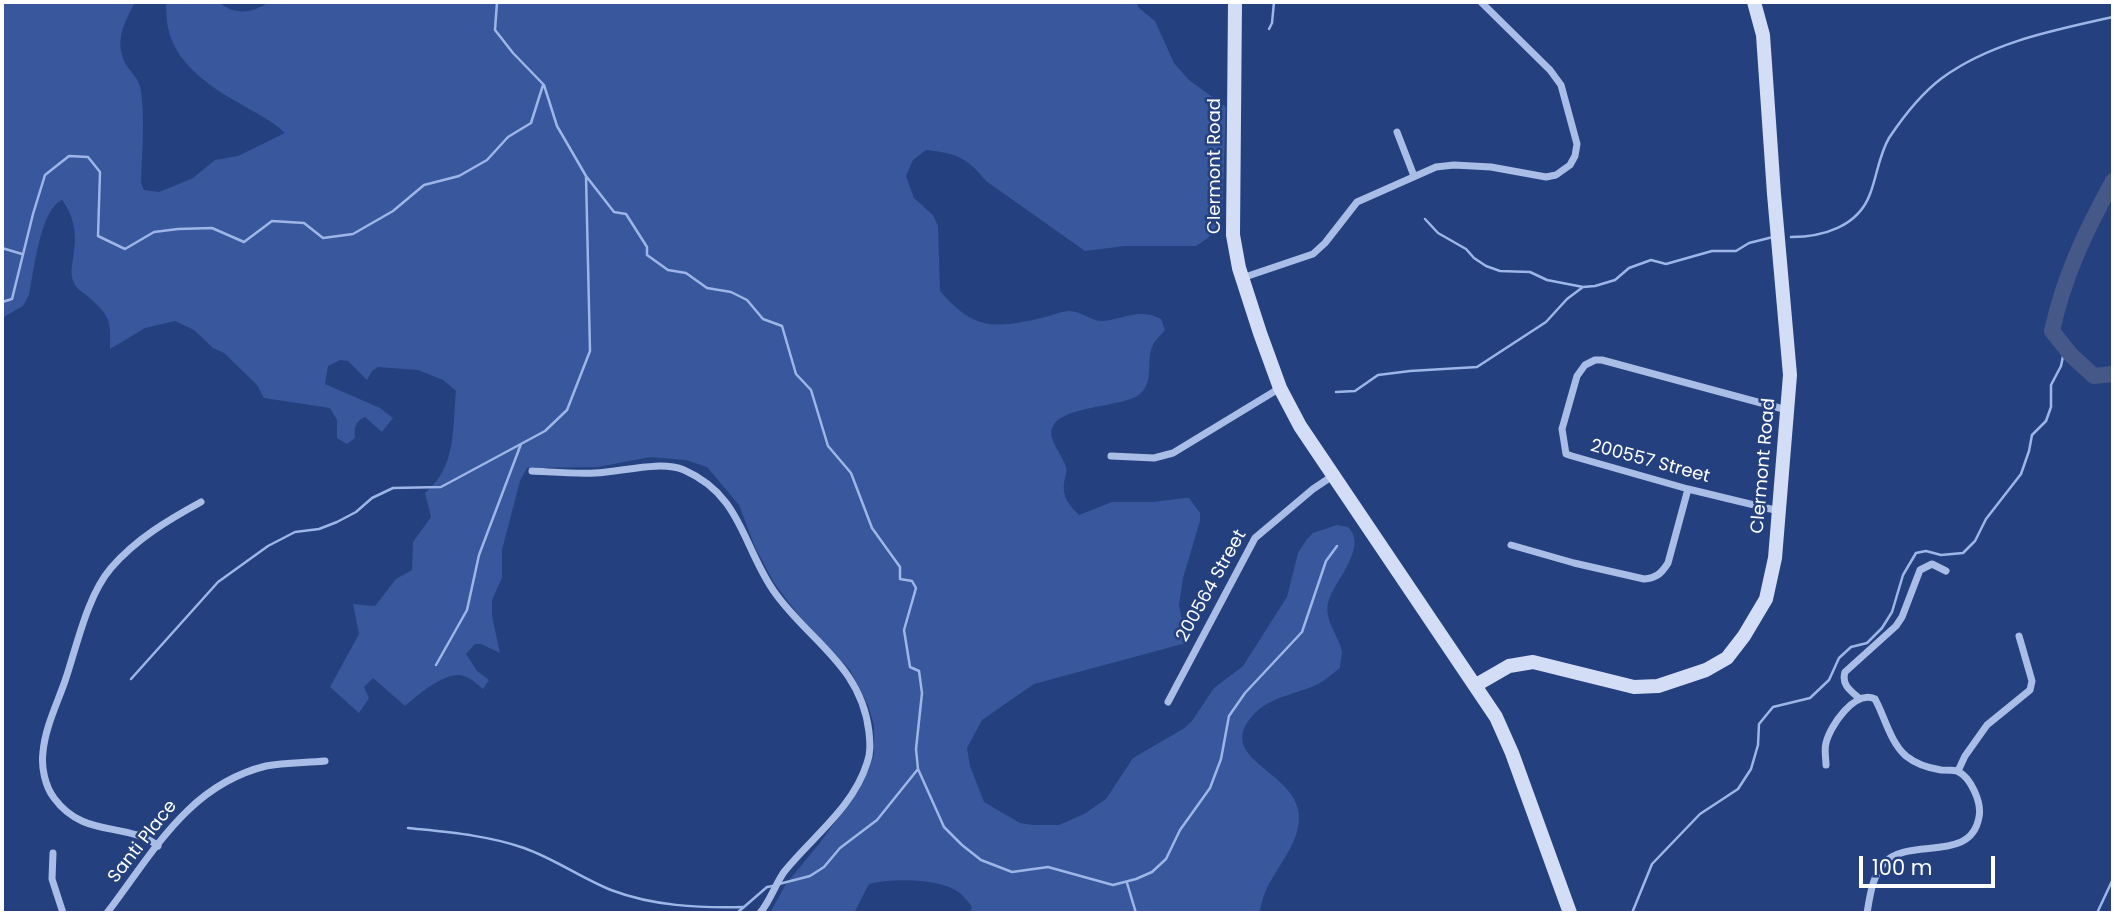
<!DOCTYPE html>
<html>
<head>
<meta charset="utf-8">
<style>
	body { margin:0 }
	#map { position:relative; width:2115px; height:915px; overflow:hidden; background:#24407e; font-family:Poppins,sans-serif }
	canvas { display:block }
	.frame { position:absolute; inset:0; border:4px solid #fff; pointer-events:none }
	.scale { position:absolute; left:1859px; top:856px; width:136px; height:32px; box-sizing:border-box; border:4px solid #fff; border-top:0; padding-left:9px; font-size:21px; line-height:24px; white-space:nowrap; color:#fff; -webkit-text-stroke:5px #24407e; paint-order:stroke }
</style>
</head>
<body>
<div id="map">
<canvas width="2115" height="915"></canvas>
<div class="frame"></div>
<div class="scale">100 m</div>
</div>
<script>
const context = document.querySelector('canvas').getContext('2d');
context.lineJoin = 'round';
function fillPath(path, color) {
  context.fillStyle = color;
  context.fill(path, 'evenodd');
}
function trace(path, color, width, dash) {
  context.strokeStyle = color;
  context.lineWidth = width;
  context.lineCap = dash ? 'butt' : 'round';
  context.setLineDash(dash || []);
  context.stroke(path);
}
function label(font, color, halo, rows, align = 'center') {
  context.font = font + ' Poppins,sans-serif';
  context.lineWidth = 5;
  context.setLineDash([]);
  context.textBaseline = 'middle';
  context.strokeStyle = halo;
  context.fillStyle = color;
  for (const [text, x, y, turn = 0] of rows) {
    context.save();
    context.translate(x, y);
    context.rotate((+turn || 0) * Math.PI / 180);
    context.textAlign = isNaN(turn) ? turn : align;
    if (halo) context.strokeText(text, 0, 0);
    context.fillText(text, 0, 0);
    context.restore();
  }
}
fillPath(new Path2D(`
	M2,2h133c-10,20 -21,38 -10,61 6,10 14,15 16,28 4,31 1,61 0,92l3,7 15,2 15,-6 19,-8 22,-18 23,-4 47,-23c-13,-13 -30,-20 -46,-30 -24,-13 -53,-33 -65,-58 -7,-14 -8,-28 -8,-43h53c15,14 34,11 50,0h867l3,6 16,13 19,42 15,17 37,27 -4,111 -14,20 -12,8h-71l-40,5 -99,-70c-19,-24 -31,-28 -60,-31l-13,10 -7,16 8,22 19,17 5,11 2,65c34,39 53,38 101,27 9,-2 18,-6 27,-7 12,-1 24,11 36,10 21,-3 37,-13 57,-2l4,11c-4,5 -11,11 -13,17 -6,15 2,33 -11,46 -17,17 -97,10 -89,45 3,10 11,19 14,29 1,5 -1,11 -2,16 -2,14 6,23 15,32l33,-13h41l32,-4h4l11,15v8l-17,57 -4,27 7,38 -152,41 -52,36 -15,28 3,18 14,36 36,21 13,2h26l25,-11 22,-15 27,-41 50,-29 9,-8 22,-33 29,-22 44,-69 11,-44 9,-14 6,-6 24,-8 11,2c20,20 -12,52 -19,73 -7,18 10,35 13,52 0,4 -2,11 -2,16 -7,5 -14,12 -22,16 -20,10 -46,12 -63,29 -46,48 47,57 44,107 -2,28 -24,48 -34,73 -3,6 -4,14 -6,20h-240c-14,-3 -33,0 -49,0l2,-6c-3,-4 -7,-9 -11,-13 -19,-16 -68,-16 -92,-10l-15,29h-84l16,-29 33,-40 35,-48 20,-40v-31l-6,-20 -18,-35 -47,-49 -29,-38 -19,-36 -16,-42 -32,-38 -21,-7 -36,-3 -52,10 -71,1 -7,13 -18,69v28l-10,22v16l8,37 -19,-9h-6l-9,10 11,17 12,9 -6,9c-5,-4 -12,-11 -19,-13 -18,-6 -46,19 -59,30l-32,-28 -9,9 5,11 -10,15 -29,-26 29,-53 -6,-30 22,2 21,-27 16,-9 1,-28 18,-25 -6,-24c32,-27 27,-63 31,-102l-13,-11 -25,-10 -40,-3 -6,4 -5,9 -19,-19 -8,-1 -12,6 -3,18 55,24 13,10 -11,14 -17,-15c-10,4 -11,12 -10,21l-8,6 -10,-6v-18l-7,-12 -66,-10 -7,-13 -33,-32 -11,-5 -19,-18 -19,-9 -30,7 -35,21c1,-32 -1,-34 -25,-55 -4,-3 -9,-6 -11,-11 -5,-10 -1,-21 0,-32 3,-18 -1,-37 -12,-51 -22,10 -28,72 -33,95l-6,11 -21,12z`), '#38579c');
trace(new Path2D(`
	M497,2l-2,28 18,23 31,32 13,41 29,50 28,36 12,2 21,33v8l21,15 18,3 21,15 24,4 16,8 16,19 19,7 14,48 15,16 17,56 23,27 21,55 28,39v12l12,2 4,7 -12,42 6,37 9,4 3,22 -6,56 2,20 26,58 18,18 19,15 31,12 36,-5 65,18 23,-6 16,-7 14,-13 14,-29 30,-42 11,-29 8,-43 16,-23 57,-61 24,-71 11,-15
	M1269,29l3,-6 2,-21
	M1425,219l13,14 28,16 8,9 12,8 14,5 30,1 17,8 36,7
	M1791,237c31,0 67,-10 79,-43 7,-18 9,-39 19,-56 14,-21 33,-45 53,-60 49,-36 113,-48 171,-61
	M2,248l20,6
	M2,302l10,-3 21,-85 12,-39 24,-19 19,1 12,15 -2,64 27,13 29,-17 24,-3 34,-1 32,14 28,-21 32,2 19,15 30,-4 40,-23 31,-26 35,-9 28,-16 21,-23 23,-14 12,-38
	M1336,392l19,-1 23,-16 32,-4 67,-4 69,-45 21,-23 16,-12 12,-1 20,-6 14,-12 22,-8 15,4 46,-13h24l13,-8 24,-6
	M436,665l31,-55 12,-55 42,-111
	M131,679l87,-97 50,-36 27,-14 24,-3 18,-7 19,-10 16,-14 21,-10 48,-1 104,-56 22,-21 23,-59 -4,-175
	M408,828c38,4 79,7 116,20 31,11 57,30 87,42 42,16 87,18 132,17
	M1127,883l9,30
	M779,884l31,-8 14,-9 16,-19 37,-28 41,-51
	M737,913l30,-26 6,-1
	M1632,913l20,-49 48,-50 38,-25 13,-20 7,-24 1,-21 14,-17 37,-9 19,-18 10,-22 12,-11 16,-4 15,-15 10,-16 11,-37 13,-22 10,-2 15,4 22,-2 12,-12 11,-22 35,-45 8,-23 3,-16 14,-14 5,-14v-22l10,-19 4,-19
	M2097,913l16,-34`), '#9eb6e7', 2.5);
trace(new Path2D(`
	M2113,181c-27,49 -49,95 -61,150l19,24 23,21 19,-2`), '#455887', 16);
trace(new Path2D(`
	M1397,132l17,44
	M1242,278l71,-24 12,-11 32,-41 79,-35 18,-2 37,2 55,10 10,-2 14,-10 5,-9 2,-12 -16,-59 -11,-15 -69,-68
	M1111,456l43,2 19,-5 107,-65
	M532,471c21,1 42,3 63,2 27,-1 65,-13 89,-3 57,25 58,74 89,120 34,50 88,74 96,142 1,11 2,21 -2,31 -14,45 -55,74 -83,109 -9,13 -14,29 -24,41
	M1779,511l-91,-22 -116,-33 -6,-2 -4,-25 15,-53 8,-11 10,-5h7l185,50
	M1511,545l63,18 70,16c12,-1 17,-5 24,-16l20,-74
	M1860,699c-9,-8 -19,-14 -15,-27l51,-46 6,-9 18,-47 12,-6 14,7
	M1168,702l87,-164 58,-49 21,-14
	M1826,765c0,-7 -2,-15 0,-22 4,-17 29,-54 49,-44 10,18 15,43 31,57 10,8 22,12 35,14 4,0 11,0 16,1 14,6 25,32 22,46 -8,47 -70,19 -95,46 -12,14 -14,33 -17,50
	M1958,771l7,-15 22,-31 43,-35 2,-9 -13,-45
	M158,846c-32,-25 -74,-7 -104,-48 -9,-12 -13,-31 -11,-46 2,-24 14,-48 22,-71 12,-35 22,-85 46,-113 25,-29 57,-48 90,-66
	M53,853l-1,26 11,34
	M107,913c46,-60 81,-128 159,-147 19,-4 40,-3 59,-5`), '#a9bde6', 7);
trace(new Path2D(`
	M1235,2l-2,233 6,33 21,65 20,55 20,38 196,291 16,36 58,160
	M1476,685l33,-19 24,-4 101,25 24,-1 48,-16 21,-12 17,-22 22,-37 9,-41 15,-183 -16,-181 -11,-159 -9,-33`), '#d3ddf5', 14);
label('18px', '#fff', '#24407e', [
	["Clermont Road",1215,166,-90],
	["200557 Street",1650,462,15],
	["Clermont Road",1764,466,-85],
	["200564 Street",1212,586,-61],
	["Santi Place",143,842,-52]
]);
</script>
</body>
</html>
